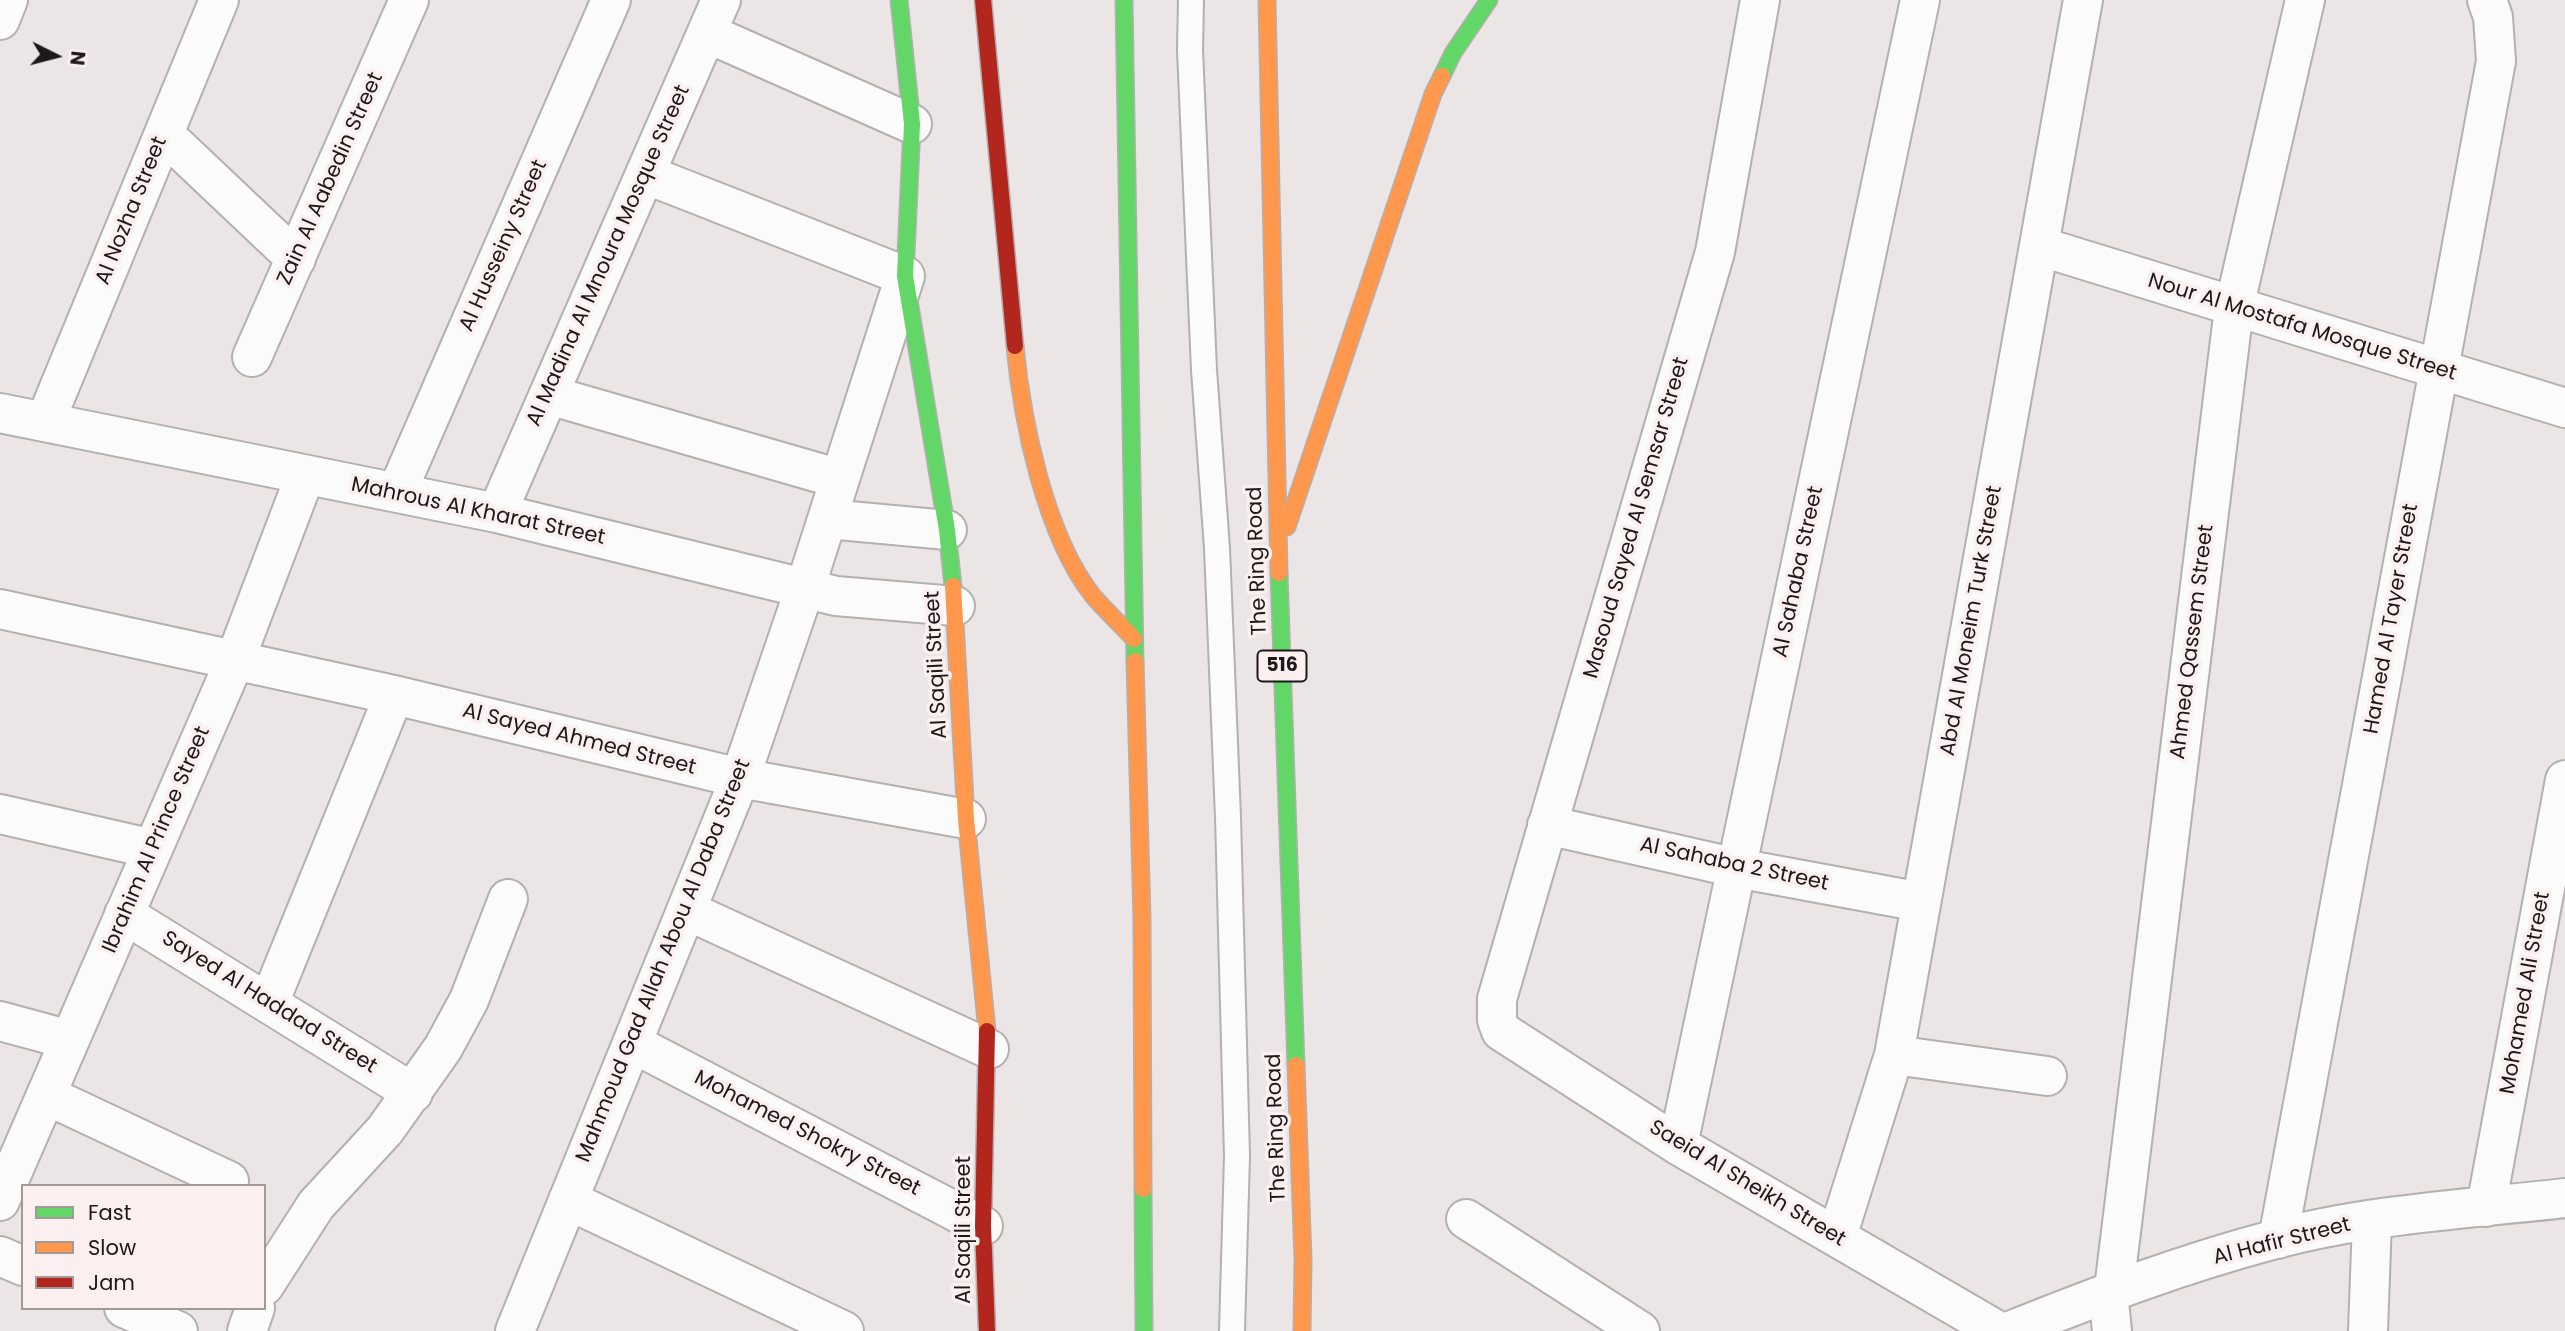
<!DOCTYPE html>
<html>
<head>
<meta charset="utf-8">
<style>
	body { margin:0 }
	#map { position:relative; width:2565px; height:1331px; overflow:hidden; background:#ebe5e5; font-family:Poppins,sans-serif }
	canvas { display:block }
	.legend { position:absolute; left:21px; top:1184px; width:245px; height:126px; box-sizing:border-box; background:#fbefef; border:2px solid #a29999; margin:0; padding:9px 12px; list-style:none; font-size:21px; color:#1d1919 }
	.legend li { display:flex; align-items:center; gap:14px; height:35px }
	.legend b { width:35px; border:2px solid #a29999 }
	.north { position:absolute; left:21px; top:21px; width:70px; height:70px; -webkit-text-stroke:5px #fbefef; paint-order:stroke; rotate:96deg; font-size:19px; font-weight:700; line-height:28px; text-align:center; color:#1d1919 }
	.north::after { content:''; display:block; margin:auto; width:24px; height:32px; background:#1d1919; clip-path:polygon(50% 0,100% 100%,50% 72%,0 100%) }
</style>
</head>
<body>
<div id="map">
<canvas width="2565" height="1331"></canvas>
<ul class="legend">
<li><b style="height:9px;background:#63d668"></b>Fast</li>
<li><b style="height:9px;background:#ff974d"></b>Slow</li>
<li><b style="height:9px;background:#b3261e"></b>Jam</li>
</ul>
<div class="north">N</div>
</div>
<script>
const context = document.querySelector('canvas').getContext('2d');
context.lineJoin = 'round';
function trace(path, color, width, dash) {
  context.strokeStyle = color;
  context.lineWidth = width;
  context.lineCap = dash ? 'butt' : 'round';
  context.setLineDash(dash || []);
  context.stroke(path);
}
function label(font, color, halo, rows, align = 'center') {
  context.font = font + ' Poppins,sans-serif';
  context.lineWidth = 7;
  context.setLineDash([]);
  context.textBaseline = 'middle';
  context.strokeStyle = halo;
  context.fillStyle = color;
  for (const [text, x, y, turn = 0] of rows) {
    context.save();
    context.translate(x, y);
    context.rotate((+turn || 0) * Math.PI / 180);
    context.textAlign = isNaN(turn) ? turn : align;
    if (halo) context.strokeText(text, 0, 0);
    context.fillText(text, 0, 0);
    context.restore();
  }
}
const lane = new Path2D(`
	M1191,0l-1,50 14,320 13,178 11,269 9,339 -5,175`);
const street = new Path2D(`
	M1760,0l-45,252 -218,747v21l4,11 177,114 320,186
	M0,20l8,-20
	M707,33l205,91
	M164,134l132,125
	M2039,246l526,162
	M252,357l157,-357
	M549,395l291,84
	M0,413l497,100 339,83 119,10
	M45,422l174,-422
	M397,492l214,-492
	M497,513l224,-513
	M828,519l119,11
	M0,609l394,86 346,83 226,41
	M0,814l153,35
	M1547,825l190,43 184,34
	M686,910l303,139
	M124,914l289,179
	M269,1003l125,-308
	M0,1021l70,19
	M632,1043l351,183
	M1894,1055l153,21
	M46,1095l183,86
	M1678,1145l242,-1145
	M568,1200l276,131
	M0,1201l235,-541 70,-184
	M2486,1207l79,-427
	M1466,1219l174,112
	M1837,1237l57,-182 189,-1055
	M2278,1239l218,-1178 -3,-44 -6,-17
	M0,1256l23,10
	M264,1286l52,-81 69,-75 58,-82 26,-48 39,-101
	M2114,1289l120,-981 71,-308
	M2108,1292l4,39
	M124,1308l54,23
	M247,1331l8,-23
	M515,1331l225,-553 65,-190 100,-312 -260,-102
	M2010,1331c87,-35 175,-68 266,-92 93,-25 193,-30 289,-41
	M2368,1331l4,-110`);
const fast = new Path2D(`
	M899,0l13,124 -7,152 42,254 6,56
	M1124,0l11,661
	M1442,76l11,-23 36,-53
	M1279,573l17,492
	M1143,1189l1,142`);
const slow = new Path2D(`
	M1267,0l12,573
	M1015,346c7,75 30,189 78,250 13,15 28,29 41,43
	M1287,527l146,-433 9,-18
	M953,586l13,233 21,212
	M1135,661l7,258 1,270
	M1296,1065l7,194 -1,72`);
const jam = new Path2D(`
	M983,0l32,346
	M987,1331l-4,-105 4,-195`);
trace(lane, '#b4b0b0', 28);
trace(street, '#b4b0b0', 42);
trace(fast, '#b4b0b0', 19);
trace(slow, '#b4b0b0', 19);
trace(jam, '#b4b0b0', 19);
trace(lane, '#fcfbfb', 24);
trace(street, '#fcfbfb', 38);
trace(fast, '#63d668', 16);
trace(slow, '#ff974d', 16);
trace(jam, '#b3261e', 16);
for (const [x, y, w] of [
	[1282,666,49]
]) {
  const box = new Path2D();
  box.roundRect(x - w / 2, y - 15.5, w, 31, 5);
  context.fillStyle = '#fbefef';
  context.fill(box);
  trace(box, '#1d1919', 2);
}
label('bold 19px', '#1d1919', null, [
	["516",1282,666]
]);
label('21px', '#1d1919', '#fbefef', [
	["Zain Al Aabedin Street",331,179,-66],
	["Al Nozha Street",132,211,-68],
	["Al Husseiny Street",504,246,-66],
	["Al Madina Al Mnoura Mosque Street",609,256,-66],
	["Nour Al Mostafa Mosque Street",2302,328,17],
	["Mahrous Al Kharat Street",478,512,12],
	["Masoud Sayed Al Semsar Street",1637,518,-74],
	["The Ring Road",1258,561,-92],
	["Al Sahaba Street",1799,572,-78],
	["Hamed Al Tayer Street",2392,619,-80],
	["Abd Al Moneim Turk Street",1972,621,-80],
	["Ahmed Qassem Street",2193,642,-83],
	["Al Saqili Street",937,665,-93],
	["Al Sayed Ahmed Street",579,740,14],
	["Ibrahim Al Prince Street",157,840,-67],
	["Al Sahaba 2 Street",1734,865,12],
	["Mahmoud Gad Allah Abou Al Daba Street",664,961,-68],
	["Mohamed Ali Street",2526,993,-80],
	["Sayed Al Haddad Street",269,1003,32],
	["The Ring Road",1277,1128,-92],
	["Mohamed Shokry Street",807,1134,27],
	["Saeid Al Sheikh Street",1747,1184,31],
	["Al Saqili Street",965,1230,-90],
	["Al Hafir Street",2282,1242,-14]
]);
</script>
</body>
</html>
